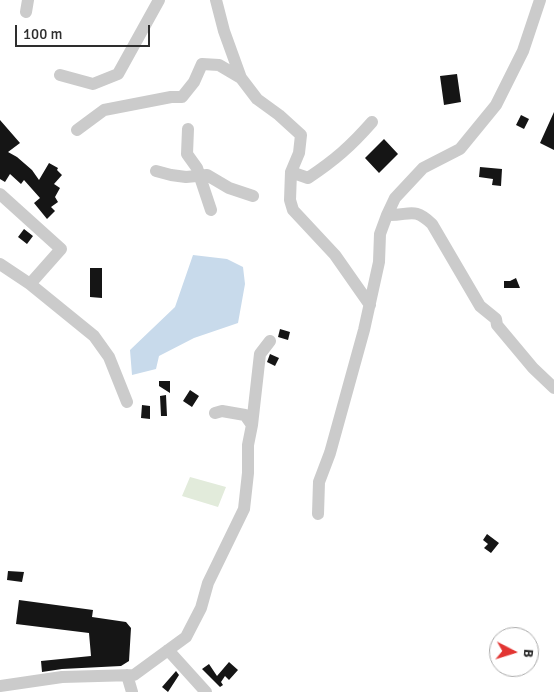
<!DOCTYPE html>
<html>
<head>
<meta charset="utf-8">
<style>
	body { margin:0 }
	#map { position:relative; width:554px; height:692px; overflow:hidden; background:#fff; font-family:Signika,sans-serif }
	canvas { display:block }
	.north { position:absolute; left:489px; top:627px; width:50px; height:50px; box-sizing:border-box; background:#fff; border:1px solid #ababab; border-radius:50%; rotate:95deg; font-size:14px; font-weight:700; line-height:20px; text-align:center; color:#2e2e2e }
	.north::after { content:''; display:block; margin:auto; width:18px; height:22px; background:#e23532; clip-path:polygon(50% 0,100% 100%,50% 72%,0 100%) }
	.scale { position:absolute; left:15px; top:25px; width:135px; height:22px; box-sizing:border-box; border:2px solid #2e2e2e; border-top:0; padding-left:6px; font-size:15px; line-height:18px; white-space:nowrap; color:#2e2e2e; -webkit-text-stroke:4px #fff; paint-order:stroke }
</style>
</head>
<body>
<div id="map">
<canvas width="554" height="692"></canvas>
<div class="north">B</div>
<div class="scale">100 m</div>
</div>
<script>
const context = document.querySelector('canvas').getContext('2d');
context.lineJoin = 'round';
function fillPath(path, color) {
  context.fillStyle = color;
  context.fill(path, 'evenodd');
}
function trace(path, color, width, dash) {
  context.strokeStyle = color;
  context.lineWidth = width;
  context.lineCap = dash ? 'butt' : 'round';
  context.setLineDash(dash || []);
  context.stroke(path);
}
fillPath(new Path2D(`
	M190,477l36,10 -8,20 -36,-11z`), '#e2ebdb');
fillPath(new Path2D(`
	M193,255l34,4 16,8 2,17 -7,39 -44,15 -35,18 -3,13 -24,6 -2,-25 45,-43z`), '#c8daeb');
fillPath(new Path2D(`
	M457,74l4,28 -17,3 -4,-29z
	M554,112v38l-14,-7z
	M521,115l8,4 -5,10 -8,-4z
	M0,120l20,23 -12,9 9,5 15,13 7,10 10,-17 9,5 -1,2 5,5 -8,9 6,4 -5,9 3,5 -7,5 4,4 -8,8 -13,-16 6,-5 -16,-18 -3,4 -11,-10 -5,8 -5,-3z
	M384,139l14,15 -19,19 -14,-15z
	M480,167l22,2 -1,17 -9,-1 1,-6 -14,-2z
	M24,229l9,7 -6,8 -9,-7z
	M90,268h12v30l-12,-1z
	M516,278l4,10h-16v-7h6z
	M280,329l10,3 -2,8 -10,-3z
	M270,354l9,4 -4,8 -8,-4z
	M159,381h11v12l-11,-7z
	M190,390l9,6 -7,11 -9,-6z
	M166,395l1,21h-6l-1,-20z
	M142,405l8,1v13l-9,-1z
	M487,534l12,9 -8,10 -7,-5 4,-4 -5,-4z
	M8,571l16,1 -2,10 -15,-2z
	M19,600l74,10 -1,7 34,5 5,6 -2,33 -8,5 -59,3 -20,3 -1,-11 50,-5 -2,-23 -73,-9z
	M229,662l9,8 -9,10 -4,-4 -4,6 2,3 -3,2 -18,-18 7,-5 8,12z
	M176,671l3,4 -11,17 -6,-5z`), '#151515');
trace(new Path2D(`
	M216,0l8,31 17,47
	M26,12l2,-12
	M60,75l33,9 25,-10 41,-74
	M188,129l-1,25 10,14 14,42
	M77,130l27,-20 67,-13h11l12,-15 8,-18 17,1 22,13 16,21 22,16 22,20 -2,18 -8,19 -1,28 3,10 42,45 35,50
	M156,171l15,4 15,2 21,-2 22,13 24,8
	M291,172l17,6c27,-18 43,-32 64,-56
	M0,194l61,55 -31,35
	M387,215c23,1 26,-9 45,9l48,82 16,13 1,6 36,43 21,20
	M0,264l30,20 64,52 15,21 18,45
	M215,413l7,-2 23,4 7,10
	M318,514l1,-32 11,-29 34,-123 15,-68 1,-28 7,-19 8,-17 28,-30 37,-19 36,-44 27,-54 17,-51
	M168,650l38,42
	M127,675l5,17
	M0,686l62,-9 72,-2 52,-38 15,-29 7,-25 36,-74 4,-36v-28l4,-20 8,-71 10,-13`), '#cbcbcb', 12);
</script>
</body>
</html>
